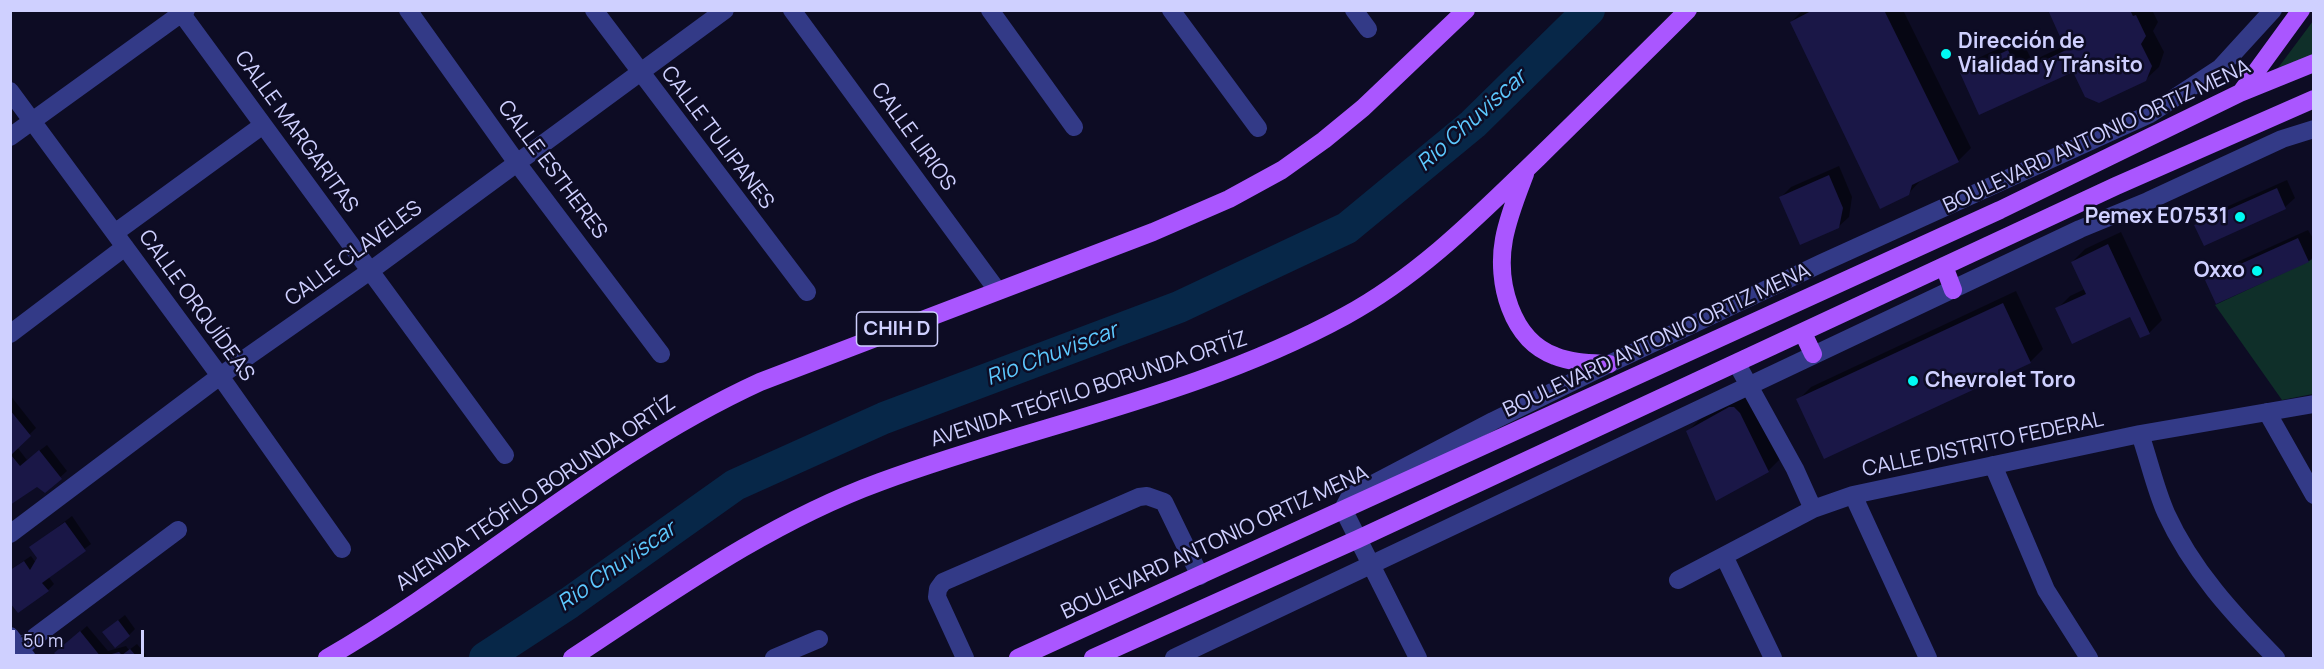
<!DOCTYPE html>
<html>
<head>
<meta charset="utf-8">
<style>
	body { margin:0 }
	#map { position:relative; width:2324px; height:669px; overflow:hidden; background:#0d0c24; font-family:Manrope,sans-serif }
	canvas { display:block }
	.frame { position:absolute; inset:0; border:12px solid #cfd0ff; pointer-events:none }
	.scale { position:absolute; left:12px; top:630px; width:132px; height:27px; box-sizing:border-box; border:3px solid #cfd0ff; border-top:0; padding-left:8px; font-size:18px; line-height:21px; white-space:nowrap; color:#cfd0ff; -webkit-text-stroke:4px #0d0c24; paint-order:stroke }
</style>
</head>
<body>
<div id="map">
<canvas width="2324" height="669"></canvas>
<div class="frame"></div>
<div class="scale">50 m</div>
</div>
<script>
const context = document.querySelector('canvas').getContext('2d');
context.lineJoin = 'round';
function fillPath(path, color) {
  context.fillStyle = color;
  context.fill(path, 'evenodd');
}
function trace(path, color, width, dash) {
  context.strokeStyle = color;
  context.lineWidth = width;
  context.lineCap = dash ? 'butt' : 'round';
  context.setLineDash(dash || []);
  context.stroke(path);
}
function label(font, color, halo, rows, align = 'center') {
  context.font = font + ' Manrope,sans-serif';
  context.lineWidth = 5;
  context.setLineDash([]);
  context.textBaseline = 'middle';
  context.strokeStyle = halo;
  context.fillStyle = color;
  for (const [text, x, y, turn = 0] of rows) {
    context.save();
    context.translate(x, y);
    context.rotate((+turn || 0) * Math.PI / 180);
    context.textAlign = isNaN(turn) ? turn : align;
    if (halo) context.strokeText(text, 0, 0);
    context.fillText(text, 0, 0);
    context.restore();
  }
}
fillPath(new Path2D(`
	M2313,21v36l-41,19z
	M2313,259v135l-31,6 -67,-95z`), '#0f2f29');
fillPath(new Path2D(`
	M1803,10h100l68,138 -13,13 -37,19 -13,14 -117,-172z
	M2050,10h102l6,12 -5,9 11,21 -5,15 -14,13 -72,-10 -94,43 -18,-40 13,-13 47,-22 11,23 34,-16z
	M1839,166l13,31 -3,20 -11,10 -57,-30 10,-10z
	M2287,180l8,18 -10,9 -81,37 -8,-18 10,-10z
	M2308,230l6,10v16l-5,5 -92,41 -10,-21 10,-10z
	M2121,232l41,88 -13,13 -18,-18 -74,-6 13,-13 15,-7 -13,-27 13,-13z
	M2016,291l27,58 -13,13 -232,38 13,-13z
	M1747,394l34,64 -13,13 -80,-40 13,-13z
	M10,395l26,33 -19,19 10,13 20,-15 20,26 -22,20 -8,-6 -27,19z
	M72,516l19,28 -43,32 6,8 -6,6 -38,-20 21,-14 5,7 3,-5 -8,-11z
	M125,615l10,14 -6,6 -18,-9z
	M87,626l21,25 18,-5 3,4 8,-6 9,11 -3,3h-82l-5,-5z`), '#0007');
trace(new Path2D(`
	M485,658l84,-55 166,-118 149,-67 295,-111 168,-79 126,-104 116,-114`), '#072748', 32);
fillPath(new Path2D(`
	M1813,10h71l75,152 -47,23 -3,10 -29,14 -90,-187z
	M2048,10h82l3,6 3,-1 10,21 -5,8 11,22 -6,15 -47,22 -14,-6 -12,-25 -94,43 -19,-42 48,-23 11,23 47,-23z
	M1829,175l14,33 -4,20 -39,17 -21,-48z
	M2277,188l9,21 -82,37 -10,-21z
	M2298,238l11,24 -93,42 -11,-24z
	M2108,244l42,90 -10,4 -10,-21 -58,27 -17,-36 31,-14 -15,-32z
	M2003,303l28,60 -207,96 -28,-60z
	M1729,407h5l6,6 29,59 -53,29 -30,-70z
	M10,410l21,26 -20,19 9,11 19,-16 23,29 -17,14 -8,-6 -27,18z
	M65,522l21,29 -44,32 7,8 -31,22 -8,-10v-33l14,-9 6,9 7,-12 -8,-11z
	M118,620l12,16 -15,12 -13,-16z
	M80,631l21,26 18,-5 3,3 8,-6 8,9h-79l-5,-5z`), '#1a1747');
trace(new Path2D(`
	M179,10l326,445
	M408,10l109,153 144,191
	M594,10l213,282
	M792,10l205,280
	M990,10l84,117
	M1171,10l87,118
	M1354,10l14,19
	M10,91l210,285 122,173
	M10,137l176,-127
	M116,232l147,-107
	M10,334l115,-87
	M1737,364l58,105 18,40
	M2267,412l47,83
	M2140,434c9,26 15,54 26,79 26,57 67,101 110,145
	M1993,465l53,125 43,68
	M1853,495l75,163
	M10,534l210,-158 150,-105 355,-261
	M1724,556l49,102
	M1678,580l135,-71 40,-14 287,-61 174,-30
	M10,636l17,22
	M20,648l158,-118
	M774,658l45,-19
	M965,658l-28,-61 1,-8 5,-7 196,-85 8,-1 17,6 36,74
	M1174,658l906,-429 68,-28 134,-62 32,-10
	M1418,658l-75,-149 7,-13 143,-75 116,-57 213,-101 328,-149 70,-46 53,-58`), '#333a87', 18);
trace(new Path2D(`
	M2242,91l59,-81
	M1525,174c-8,21 -17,43 -21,65 -8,43 7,101 51,117 17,7 36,7 54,8
	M1944,266l9,24
	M1803,333l10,21
	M327,658c149,-86 276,-204 433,-276l393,-150 76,-33 53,-29 42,-30 39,-32 103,-98
	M572,658c99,-65 196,-135 308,-176 157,-58 316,-85 465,-166 74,-40 133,-100 193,-158 50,-49 100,-98 150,-148
	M1018,658l982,-448 240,-117 74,-30
	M1093,658l265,-119 758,-353 198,-87`), '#aa56ff', 18);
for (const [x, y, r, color] of [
	[1946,54,6,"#00faf3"],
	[2240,217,6,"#00faf3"],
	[2257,271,6,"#00faf3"],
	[1913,381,6,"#00faf3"]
]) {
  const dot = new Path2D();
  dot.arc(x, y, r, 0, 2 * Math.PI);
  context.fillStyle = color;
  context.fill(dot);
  trace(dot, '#0d0c24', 2);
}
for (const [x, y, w] of [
	[897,329,81]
]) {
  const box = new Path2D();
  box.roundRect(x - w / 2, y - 17, w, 34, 4.5);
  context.fillStyle = '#0d0c24';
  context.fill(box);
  trace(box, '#cfd0ff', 1.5);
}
label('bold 20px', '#cfd0ff', null, [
	["CHIH D",897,329]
]);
label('bold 21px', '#cfd0ff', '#0d0c24', [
	["Dirección de",1958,42],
	["Vialidad y Tránsito",1958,66],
	["Pemex E07531",2228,217,"right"],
	["Oxxo",2245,271,"right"],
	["Chevrolet Toro",1925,381]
], 'left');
label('21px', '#cfd0ff', '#0d0c24', [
	["CALLE MARGARITAS",296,132,54],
	["CALLE LIRIOS",913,137,54],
	["BOULEVARD ANTONIO ORTIZ MENA",2097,137,-25],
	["CALLE TULIPANES",717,138,53],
	["CALLE ESTHERES",552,170,53],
	["CALLE CLAVELES",354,254,-36],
	["CALLE ORQUÍDEAS",196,306,54],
	["BOULEVARD ANTONIO ORTIZ MENA",1657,341,-25],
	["AVENIDA TEÓFILO BORUNDA ORTÍZ",1089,390,-18],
	["CALLE DISTRITO FEDERAL",1983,445,-12],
	["AVENIDA TEÓFILO BORUNDA ORTÍZ",536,494,-34],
	["BOULEVARD ANTONIO ORTIZ MENA",1215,543,-25]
]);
label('italic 22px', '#5dc9ff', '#0d0c24', [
	["Rio Chuviscar",1472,121,-42],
	["Rio Chuviscar",1052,355,-21],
	["Rio Chuviscar",617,567,-35]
]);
</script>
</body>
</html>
